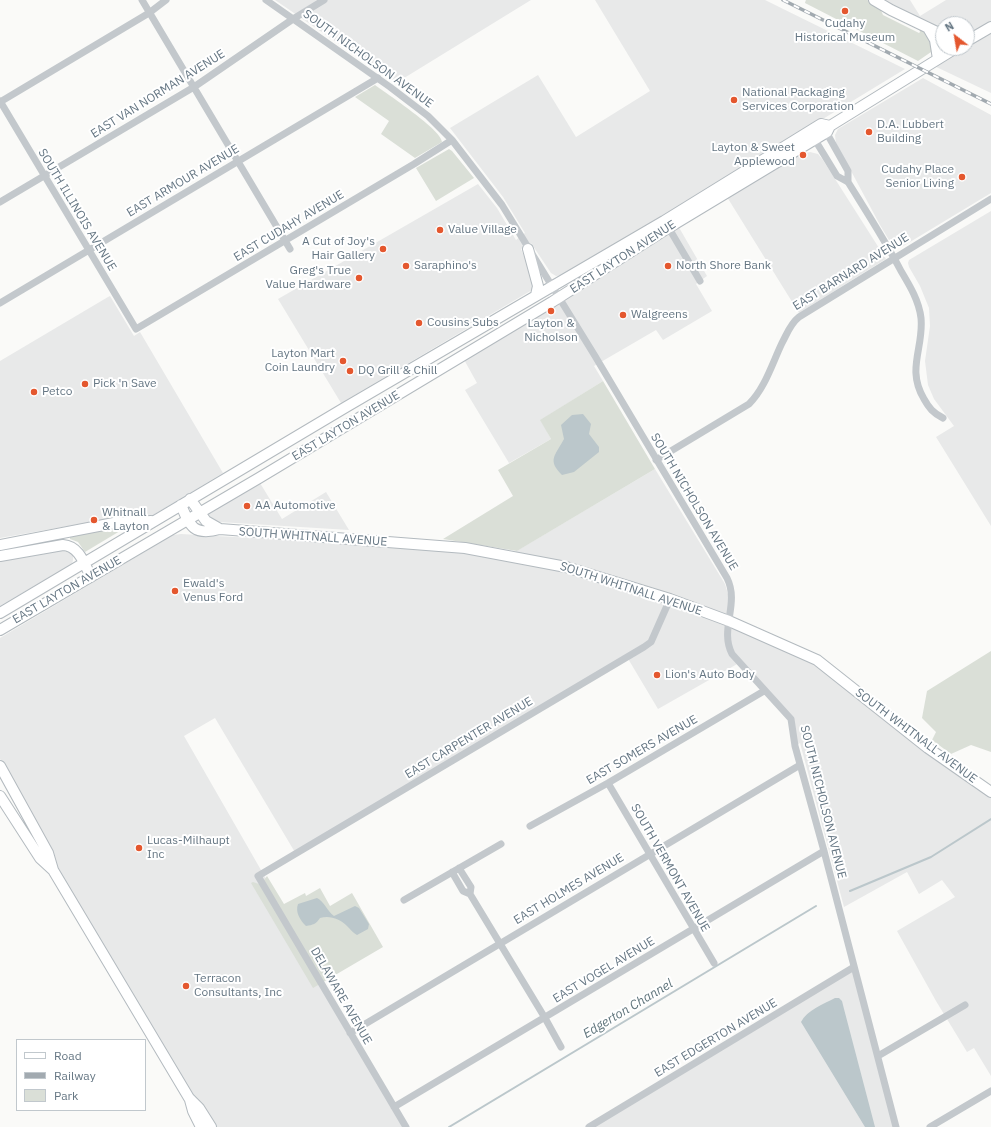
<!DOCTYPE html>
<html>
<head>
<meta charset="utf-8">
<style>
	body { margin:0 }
	#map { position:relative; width:991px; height:1127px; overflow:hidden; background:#fafaf8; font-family:"IBM Plex Sans",sans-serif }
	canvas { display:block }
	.legend { position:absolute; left:16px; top:1039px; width:130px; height:72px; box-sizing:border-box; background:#fff; border:1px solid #c1c8cd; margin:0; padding:5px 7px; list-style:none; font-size:12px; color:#657683 }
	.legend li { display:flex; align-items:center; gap:8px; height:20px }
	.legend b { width:20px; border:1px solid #c1c8cd }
	.north { position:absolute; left:935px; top:16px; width:40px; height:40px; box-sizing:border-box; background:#fff; border:1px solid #c1c8cd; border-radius:50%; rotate:329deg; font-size:11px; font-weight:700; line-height:16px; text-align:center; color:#657683 }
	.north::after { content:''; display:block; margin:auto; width:14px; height:18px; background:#e4572e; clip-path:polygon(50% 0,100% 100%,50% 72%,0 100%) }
</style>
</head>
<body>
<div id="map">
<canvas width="991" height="1127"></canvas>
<ul class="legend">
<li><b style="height:5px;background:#fff"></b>Road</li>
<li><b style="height:5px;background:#a2aab0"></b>Railway</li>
<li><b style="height:11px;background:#dadfd7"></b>Park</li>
</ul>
<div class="north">N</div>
</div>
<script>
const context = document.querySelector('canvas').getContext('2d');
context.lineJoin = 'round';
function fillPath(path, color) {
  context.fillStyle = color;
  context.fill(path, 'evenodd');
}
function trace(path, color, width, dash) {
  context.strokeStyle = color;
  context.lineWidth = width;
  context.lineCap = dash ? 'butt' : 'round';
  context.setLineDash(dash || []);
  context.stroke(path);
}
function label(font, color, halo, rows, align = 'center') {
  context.font = font + ' "IBM Plex Sans",sans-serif';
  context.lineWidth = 4;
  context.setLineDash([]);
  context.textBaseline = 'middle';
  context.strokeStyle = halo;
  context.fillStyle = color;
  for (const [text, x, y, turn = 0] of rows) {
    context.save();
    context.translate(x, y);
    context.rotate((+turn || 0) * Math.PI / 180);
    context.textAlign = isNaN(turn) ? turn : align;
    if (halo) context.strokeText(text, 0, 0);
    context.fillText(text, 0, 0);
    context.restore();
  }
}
fillPath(new Path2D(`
	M275,0h256l-135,83z
	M595,0h170l140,69 -281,171 -61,35 -7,1 -5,-3 -20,-30 -10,6 6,14 7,24 -2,3 -191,113 -63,-104 200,-115 19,24 19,32 9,-7 -22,-36 -53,-69 88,-53 38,62 74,-46z
	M806,0h104l10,16 26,-16h45v93l-61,-29 26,-16h11v-24h-24v11l-52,-25 -86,-7z
	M923,78l68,37v78l-91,55 -8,-3 -12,-20 -44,-82 -1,-8 3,-6z
	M810,152l8,2 5,6 63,99 -87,54 -72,-116 72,-42z
	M991,211v315l-55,-89 18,-11 -20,-27 -6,-14 -3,-24 5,-35 -1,-18 -9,-22 -11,-19 -1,-4 1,-3z
	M677,224l30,52 -11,8 16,27 -49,29 -7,-10 -62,36 9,15 -62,39 10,19 -42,24 -44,-73 12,-7 -15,-27z
	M110,296l24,40 6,-4 83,141 -73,44 -36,1 -114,20v-177l108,-64z
	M655,469l70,115 3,10 1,27 88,39 174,136v280l-17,-28 -7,4 -31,-51 -39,-70 58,-34 -13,-17 -23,14 -12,-22 -63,35 -44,-164 -5,3 -5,-27 -51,-56 -81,46 -31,-52 -331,197 -81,-136 -31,18 81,141 56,107 85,143h-195l-158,-257 -45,-98 -8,-13v-121l173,-103 8,-1 178,10 149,12z
	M260,483l22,36 44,-27 23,38 -130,-8 -8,-3 -4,-4z
	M62,550l7,3 4,3v4l-1,4 -72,42v-46z
	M854,967l42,160h-307z`), '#e8e9e9');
fillPath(new Path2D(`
	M806,0h61l13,8 3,7 36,18 1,-1 -1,-4h3c6,8 12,14 9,24l-13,9 -113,-58z
	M375,85c12,9 67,45 67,57l-27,16 -34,-24 8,-13 -34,-24z
	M449,149l3,2 22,27 -38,23 -20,-33z
	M603,381l52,88 -138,82 -74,-12 70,-43 -15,-26 53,-31 -11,-19z
	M130,525l-45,27 -7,-10 -8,-3v-3l30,-8z
	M991,651v101l-20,-7 -20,9 -19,-14 4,-8 -14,-14 5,-27z
	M267,876l17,28 21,-11 1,3 14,-8 10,18 22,-13 31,54 -70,41 -62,-105 2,-1 6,2 5,-4z`), '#dadfd7');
fillPath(new Path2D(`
	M583,414l8,10 -2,10 10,13v5l-25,20 -12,3c-15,-15 -7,-19 2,-36l-3,-14 11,-10z
	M317,898c7,3 10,13 17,18l21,-10 4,2 10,16 -1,5 -11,6c-4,-2 -6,-5 -10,-9 -7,-7 -17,-11 -27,-8 -4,6 -7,7 -14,8 -6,-6 -11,-14 -8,-22z
	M835,998h4l3,3 2,8 31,118h-10l-64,-105c6,-12 23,-18 34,-24z`), '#bbc7cb');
trace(new Path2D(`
	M850,891l81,-34 60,-38
	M449,1127l367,-221`), '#bbc7cb', 2);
const secondary = new Path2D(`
	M874,0l17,10 52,25
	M928,28l7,12 3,19
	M967,41l24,-14
	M528,249l10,37 -2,9
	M190,499l16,22 14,8
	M181,505c9,22 13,31 39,24l245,19 101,19 104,32 59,22 88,39 111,88 63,44
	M0,545l114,-22 37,-2
	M0,556l63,-11c16,1 21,18 28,32
	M0,613l346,-206 318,-186 157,-97 9,2
	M0,630l259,-152 293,-176 116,-74 159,-96 3,-6 126,-78
	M0,766l48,87 5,17
	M0,796l40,62 13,12 136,228 10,10 12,19
	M190,1100l3,11 8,16`);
trace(secondary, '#b3babf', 12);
trace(new Path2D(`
	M142,0l148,249
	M266,0l124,87 38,29 24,24 50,65 93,151 132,222c13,26 -8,51 5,76l59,65 4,27 29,105 72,276
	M0,101l136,228 278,-165 38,-24
	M0,102l149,-89 17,-13
	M825,130l23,41v11
	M812,135l25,41 11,6c18,29 37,58 53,89 9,15 18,30 20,47 3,30 -15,51 3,81 5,9 9,14 19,19
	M0,202l194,-115 99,-68 31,-19
	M667,225l33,56
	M0,303l378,-225
	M656,460l93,-56c16,-16 23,-40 33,-61 5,-9 8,-19 17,-26l192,-118
	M608,783l106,180
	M530,826l78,-43 156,-92
	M459,868l12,19 -1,7 75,124 16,29
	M452,872l11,19 7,3
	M404,900l97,-56
	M350,1033l450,-268
	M878,1056l87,-51
	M394,1107l430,-256
	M406,1127l-148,-251 386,-229 7,-5 19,-43
	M589,1127l265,-160
	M930,1127l61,-36`), '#c3c8cc', 7);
trace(secondary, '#fff', 10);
const rail = new Path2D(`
	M783,0l208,104`);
trace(rail, '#a2aab0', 3.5);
trace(rail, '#fff', 2, [6]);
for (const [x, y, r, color] of [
	[845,11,4,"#e4572e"],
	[734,100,4,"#e4572e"],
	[869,132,4,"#e4572e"],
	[803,155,4,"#e4572e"],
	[962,177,4,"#e4572e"],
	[440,230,4,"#e4572e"],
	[383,249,4,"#e4572e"],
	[406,266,4,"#e4572e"],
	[668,266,4,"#e4572e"],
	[359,278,4,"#e4572e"],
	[551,311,4,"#e4572e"],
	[623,315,4,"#e4572e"],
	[419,323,4,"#e4572e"],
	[343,361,4,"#e4572e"],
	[350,371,4,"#e4572e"],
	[85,384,4,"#e4572e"],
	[34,392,4,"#e4572e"],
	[247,506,4,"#e4572e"],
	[94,520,4,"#e4572e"],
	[175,591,4,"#e4572e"],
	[657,675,4,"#e4572e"],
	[139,848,4,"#e4572e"],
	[186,986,4,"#e4572e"]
]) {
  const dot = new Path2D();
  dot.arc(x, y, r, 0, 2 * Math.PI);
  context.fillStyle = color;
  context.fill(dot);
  trace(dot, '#fff', 1.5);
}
label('12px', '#657683', '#fff', [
	["Cudahy",845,24,"center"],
	["Historical Museum",845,38,"center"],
	["National Packaging",742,93],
	["Services Corporation",742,107],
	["D.A. Lubbert",877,125],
	["Building",877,139],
	["Layton & Sweet",795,148,"right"],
	["Applewood",795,162,"right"],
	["Cudahy Place",954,170,"right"],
	["Senior Living",954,184,"right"],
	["Value Village",448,230],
	["A Cut of Joy's",375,242,"right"],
	["Hair Gallery",375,256,"right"],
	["Saraphino's",414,266],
	["North Shore Bank",676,266],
	["Greg's True",351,271,"right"],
	["Value Hardware",351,285,"right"],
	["Walgreens",631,315],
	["Cousins Subs",427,323],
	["Layton &",551,324,"center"],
	["Nicholson",551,338,"center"],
	["Layton Mart",335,354,"right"],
	["Coin Laundry",335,368,"right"],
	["DQ Grill & Chill",358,371],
	["Pick 'n Save",93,384],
	["Petco",42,392],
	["AA Automotive",255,506],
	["Whitnall",102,513],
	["& Layton",102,527],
	["Ewald's",183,584],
	["Venus Ford",183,598],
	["Lion's Auto Body",665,675],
	["Lucas-Milhaupt",147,841],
	["Inc",147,855],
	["Terracon",194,979],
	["Consultants, Inc",194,993]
], 'left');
label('12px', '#657683', '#fff', [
	["SOUTH NICHOLSON AVENUE",368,59,36],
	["EAST VAN NORMAN AVENUE",158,94,-32],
	["EAST ARMOUR AVENUE",183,181,-31],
	["SOUTH ILLINOIS AVENUE",77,210,59],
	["EAST CUDAHY AVENUE",289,226,-31],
	["EAST LAYTON AVENUE",623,257,-33],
	["EAST BARNARD AVENUE",851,272,-32],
	["EAST LAYTON AVENUE",346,426,-31],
	["SOUTH NICHOLSON AVENUE",694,502,59],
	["SOUTH WHITNALL AVENUE",313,537,4],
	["SOUTH WHITNALL AVENUE",631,589,18],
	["EAST LAYTON AVENUE",67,590,-30],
	["SOUTH WHITNALL AVENUE",916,736,37],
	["EAST CARPENTER AVENUE",469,738,-31],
	["EAST SOMERS AVENUE",642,750,-30],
	["SOUTH NICHOLSON AVENUE",823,802,76],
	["SOUTH VERMONT AVENUE",670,868,60],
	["EAST HOLMES AVENUE",569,889,-31],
	["EAST VOGEL AVENUE",604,970,-31],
	["DELAWARE AVENUE",341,996,60],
	["EAST EDGERTON AVENUE",716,1038,-31]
]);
label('italic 13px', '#60757c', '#fff', [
	["Edgerton Channel",628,1009,-31]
]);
</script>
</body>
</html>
